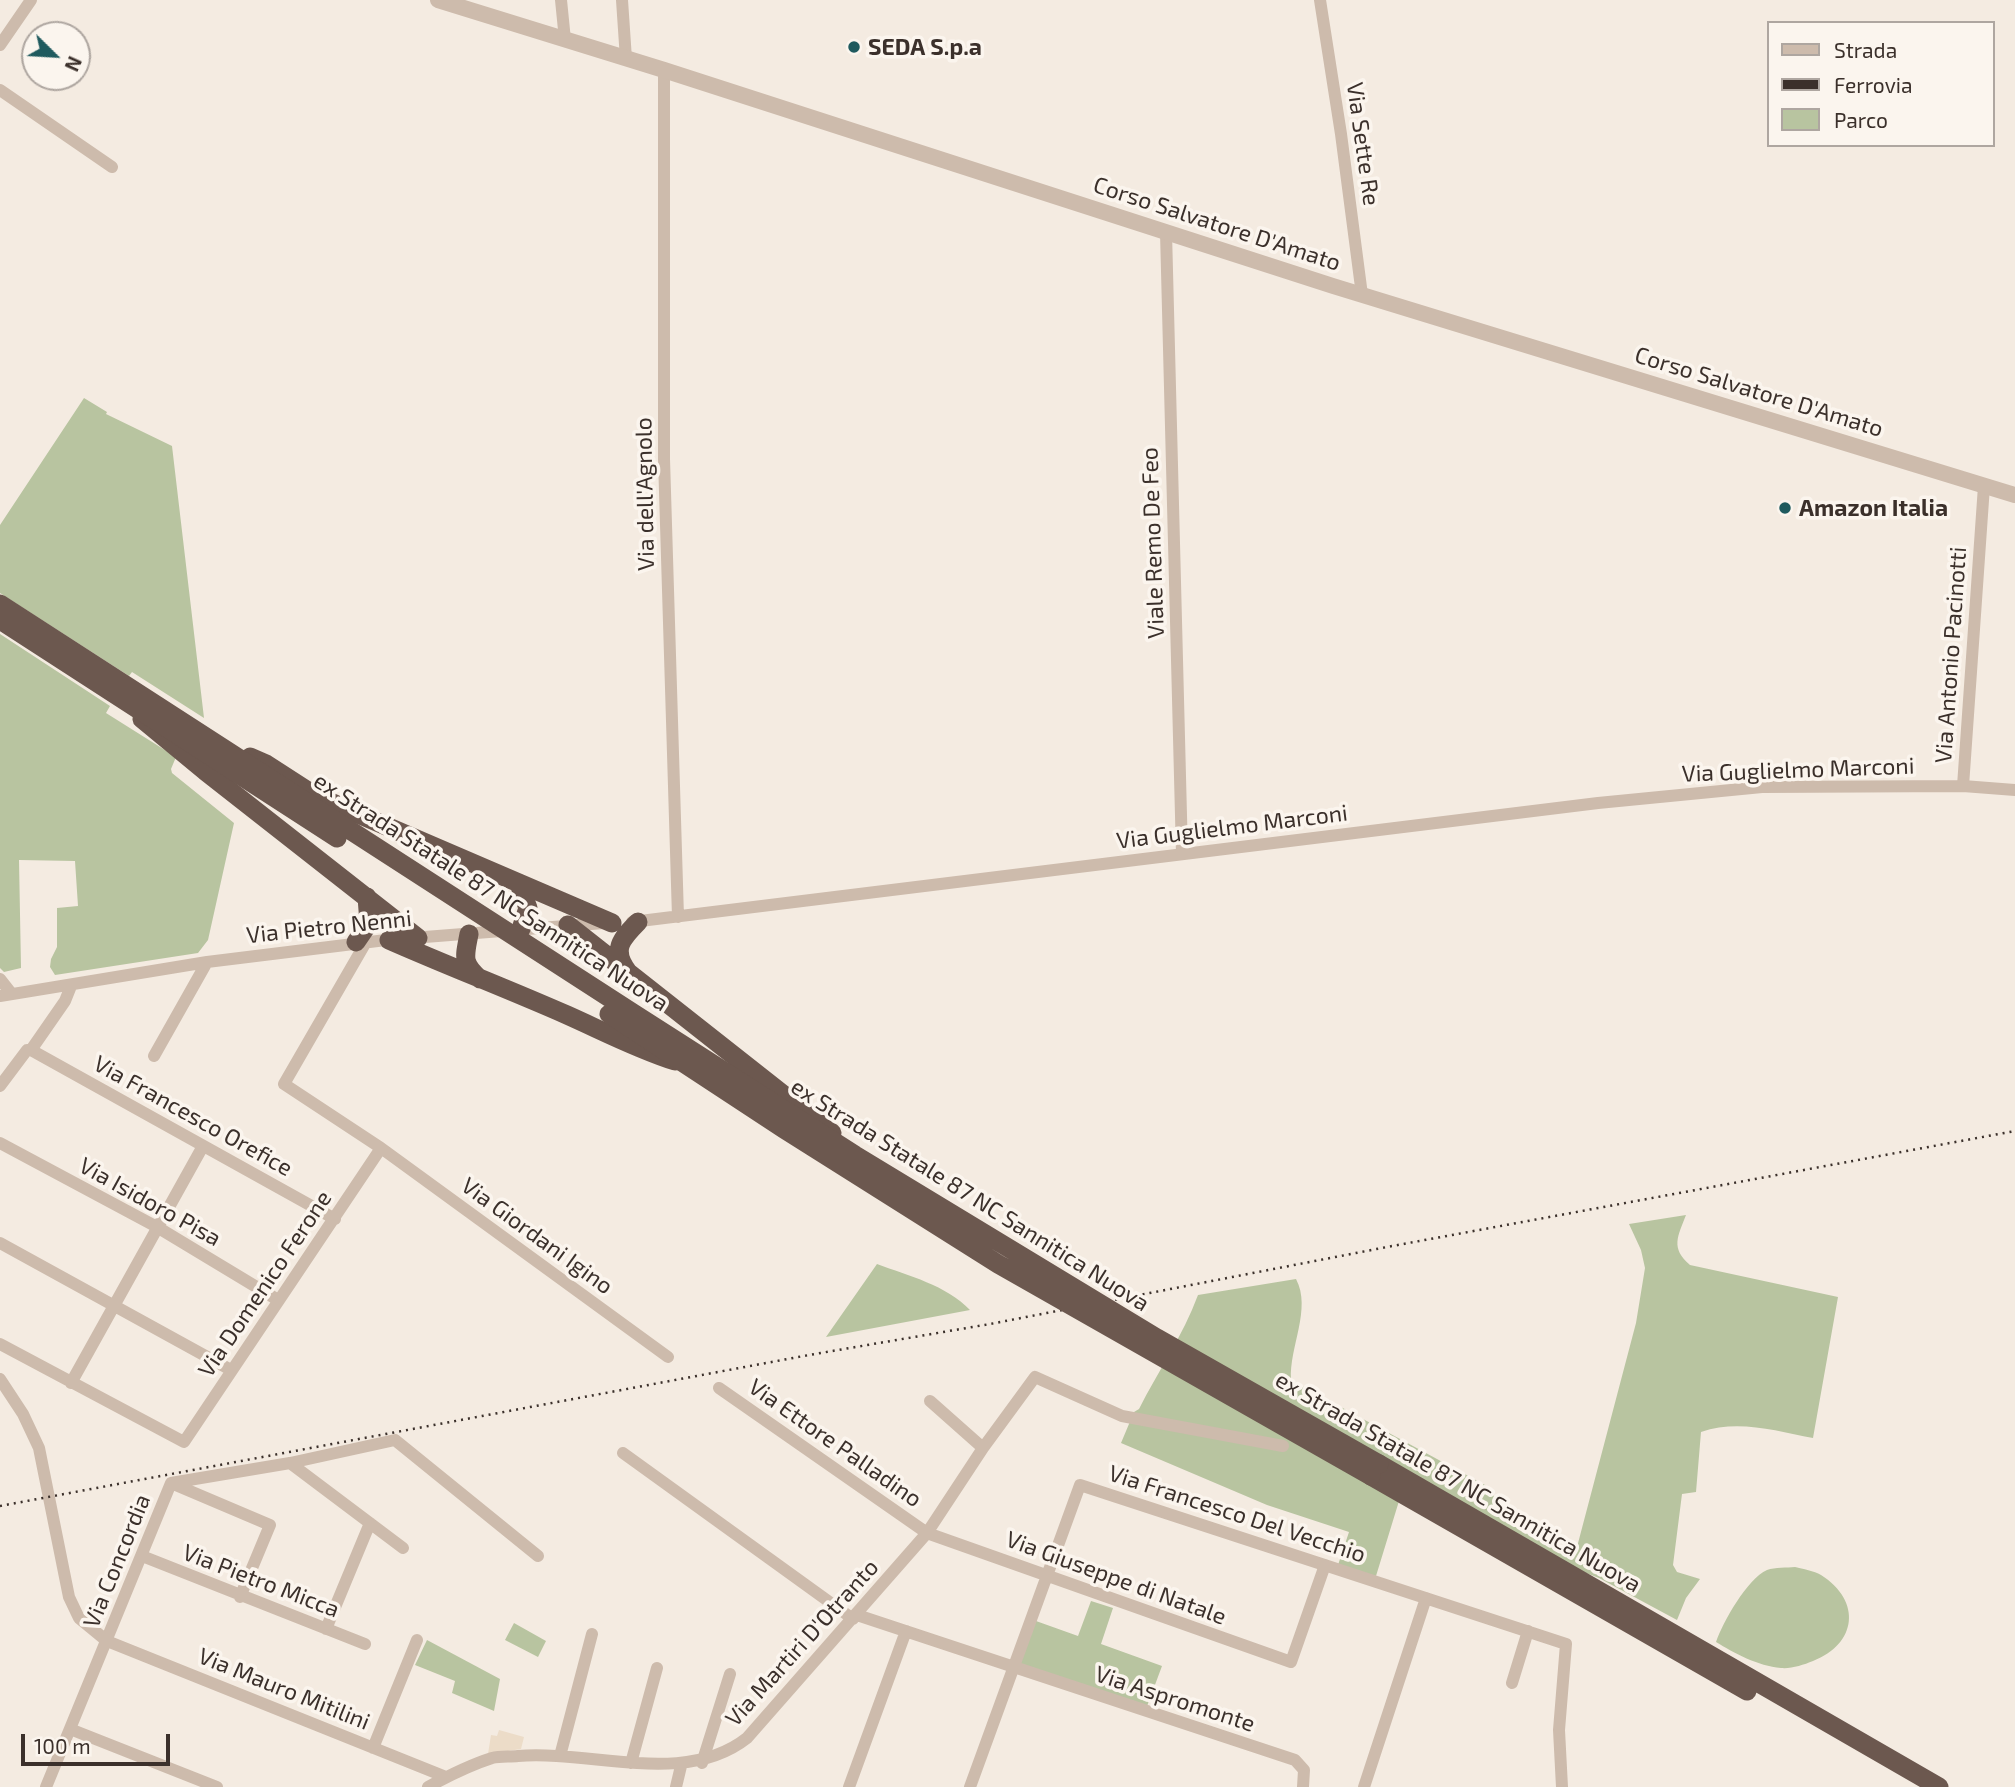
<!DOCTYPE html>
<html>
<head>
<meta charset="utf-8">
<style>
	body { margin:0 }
	#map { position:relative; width:2015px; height:1787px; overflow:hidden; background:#f4ebe1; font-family:"Exo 2",sans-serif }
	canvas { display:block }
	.legend { position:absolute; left:1767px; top:21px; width:228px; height:126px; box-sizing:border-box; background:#fbf5ee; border:2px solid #aea6a0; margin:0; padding:9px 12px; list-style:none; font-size:21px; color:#3b302b }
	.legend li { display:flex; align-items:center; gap:14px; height:35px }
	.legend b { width:35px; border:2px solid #aea6a0 }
	.north { position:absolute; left:21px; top:21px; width:70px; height:70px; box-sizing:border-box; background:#fbf5ee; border:2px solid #aea6a0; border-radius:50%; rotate:114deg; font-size:19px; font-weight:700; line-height:28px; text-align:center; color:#3b302b }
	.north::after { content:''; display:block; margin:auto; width:24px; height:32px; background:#1f5a5e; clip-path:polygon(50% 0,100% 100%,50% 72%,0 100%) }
	.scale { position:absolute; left:21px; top:1734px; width:149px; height:32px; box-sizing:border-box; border:4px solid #3b302b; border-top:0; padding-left:9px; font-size:21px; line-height:24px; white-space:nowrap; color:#3b302b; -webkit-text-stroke:5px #fbf5ee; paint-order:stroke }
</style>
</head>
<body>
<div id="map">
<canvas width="2015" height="1787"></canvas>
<ul class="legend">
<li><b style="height:9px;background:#cdbbac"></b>Strada</li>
<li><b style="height:9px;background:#3b302b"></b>Ferrovia</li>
<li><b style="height:19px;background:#b8c4a0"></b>Parco</li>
</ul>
<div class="north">N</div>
<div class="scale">100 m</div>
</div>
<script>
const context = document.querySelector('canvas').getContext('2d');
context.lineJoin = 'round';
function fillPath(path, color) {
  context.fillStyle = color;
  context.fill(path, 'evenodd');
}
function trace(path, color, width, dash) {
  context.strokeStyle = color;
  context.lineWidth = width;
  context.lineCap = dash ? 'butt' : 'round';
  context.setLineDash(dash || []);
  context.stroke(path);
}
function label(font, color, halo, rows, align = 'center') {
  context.font = font + ' "Exo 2",sans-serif';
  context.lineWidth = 7;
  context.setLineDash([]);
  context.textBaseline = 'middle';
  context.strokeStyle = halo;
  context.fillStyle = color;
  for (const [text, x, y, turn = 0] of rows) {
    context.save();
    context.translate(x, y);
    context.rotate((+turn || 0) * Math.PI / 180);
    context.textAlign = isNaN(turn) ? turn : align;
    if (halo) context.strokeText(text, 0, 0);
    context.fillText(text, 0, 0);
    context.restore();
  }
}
fillPath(new Path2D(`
	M84,398l23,14 -1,2 66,32 32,272 -72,-46 -3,4 -129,-83v-68z
	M0,634l110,72 -4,7 70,44 -5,12 1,4 62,50 -26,117 -10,13 -143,22 -5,-8 1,-8 6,-12v-39l21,-2 -3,-45 -56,-1 2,108 -17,4 -4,-4z
	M1686,1215c-8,21 -16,33 4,50l148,32 -25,141c-37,-7 -75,-19 -112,-6l-5,60 -14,2 -9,71 4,7 23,7 -14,19 -9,22 -78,-42 -200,-77 -23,75 -38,-11 11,-33 -82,-27 -146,-62 13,-31 5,-3c19,-38 44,-73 59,-114l98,-16c16,30 -7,68 -5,101l194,105 23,29 62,39 7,-6 59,-224 9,-55 -4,-18 -12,-26z
	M877,1264c32,12 69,21 93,46l-144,27z
	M1795,1567c8,2 19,4 26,8 41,26 36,69 -8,86 -10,4 -22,8 -32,7 -23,-2 -47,-15 -65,-26 7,-20 31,-63 51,-72 8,-3 20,-2 28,-3z
	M1091,1601l22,7 -12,36 61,22 -16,43 -126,-44 16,-44 42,15z
	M514,1623l32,18 -8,16 -33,-17z
	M427,1640l73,39 -6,32 -42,-18 3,-12 -40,-16z`), '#b8c4a0');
fillPath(new Path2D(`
	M499,1730l25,7 -3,12 -33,5 3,-19 6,1z`), '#ecdcc8');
trace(new Path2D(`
	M561,0l4,40
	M622,0l4,59
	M1320,0l21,134 21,161
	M0,45l31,-45
	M664,70v389l14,458
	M0,90l112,77
	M1166,232l16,622
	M1963,786l21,-300
	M632,922l966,-119 164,-16 201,-1 52,4
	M412,938l192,-15
	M366,942l-82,142 97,64 287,209
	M0,979l11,14
	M0,996l207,-34 187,-23
	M31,1050l304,169
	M154,1056l53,-94
	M0,1086l27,-36h4l34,-49 6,-15
	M0,1143l157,84 121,73
	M0,1243l231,127
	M0,1344l184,98 197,-294
	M0,1379l23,35 16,34 30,149 10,21 28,23 339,136
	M71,1383l132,-237
	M719,1388l208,145 364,129 34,-97
	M930,1401l53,47
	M623,1453l230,166
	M290,1463l113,85
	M171,1483l99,42 -30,72
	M142,1556l223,88
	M857,1615l438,145 9,10 -1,17
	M326,1629l44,-106
	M1512,1683l16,-52
	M70,1729l147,58
	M373,1748l44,-108
	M560,1756l32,-122
	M631,1763l26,-95
	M702,1763l28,-89
	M46,1787l125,-304 119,-20 105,-23 143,116
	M428,1787c20,-11 42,-22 64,-29 8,-2 18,-1 26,-2 75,-6 167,31 229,-18l180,-205 56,-85 52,-71 87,39 161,30
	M676,1787l5,-21
	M849,1787l57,-156
	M970,1787l110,-302 486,159 -7,86 3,57
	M1364,1787l62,-189`), '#cdbbac', 12);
trace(new Path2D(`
	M438,0l226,70 669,216 682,209`), '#cdbbac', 16);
trace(new Path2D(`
	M142,719l63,52 213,167
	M250,757l16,7 48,31 298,128
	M519,884l9,24 -7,21
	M568,925l264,208
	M469,934c-4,22 -8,29 11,45
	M389,940c59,26 119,49 178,75 36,16 70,34 108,46
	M356,942l13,-19 -2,-26
	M628,972c-17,-22 -7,-33 10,-50
	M1379,1464l560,323
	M1371,1476l376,215`), '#6c584f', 19);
trace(new Path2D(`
	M0,1506l809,-151 181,-31 397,-77 628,-116`), '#3b302b', 2.5, [2, 5]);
trace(new Path2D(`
	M0,604l633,409 222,142 302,183 222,126
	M0,620l337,218
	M609,1014l175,115 214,135 373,212`), '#6c584f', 19);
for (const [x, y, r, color] of [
	[854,47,7,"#1f5a5e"],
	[1785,508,7,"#1f5a5e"]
]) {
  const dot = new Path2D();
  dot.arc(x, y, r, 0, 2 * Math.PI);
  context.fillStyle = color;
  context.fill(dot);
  trace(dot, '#fbf5ee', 2.5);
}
label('bold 23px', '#3b302b', '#fbf5ee', [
	["SEDA S.p.a",868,47],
	["Amazon Italia",1799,508]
], 'left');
label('23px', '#3b302b', '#fbf5ee', [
	["Via Sette Re",1363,144,82],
	["Corso Salvatore D'Amato",1217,224,18],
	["Corso Salvatore D'Amato",1759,392,17],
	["Via dell'Agnolo",645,494,-91],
	["Viale Remo De Feo",1153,543,-92],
	["Via Antonio Pacinotti",1951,655,-86],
	["Via Guglielmo Marconi",1798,770,-2],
	["Via Guglielmo Marconi",1232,827,-7],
	["ex Strada Statale 87 NC Sannitica Nuova",491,892,33],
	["Via Pietro Nenni",329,927,-6],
	["Via Francesco Orefice",193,1116,29],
	["ex Strada Statale 87 NC Sannitica Nuova",970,1195,32],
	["Via Isidoro Pisa",150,1202,29],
	["Via Giordani Igino",537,1236,36],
	["Via Domenico Ferone",265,1284,-56],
	["Via Ettore Palladino",835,1443,35],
	["ex Strada Statale 87 NC Sannitica Nuova",1458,1482,30],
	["Via Francesco Del Vecchio",1237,1514,18],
	["Via Concordia",117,1561,-68],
	["Via Giuseppe di Natale",1116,1578,20],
	["Via Pietro Micca",261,1581,21],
	["Via Martiri D'Otranto",802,1643,-48],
	["Via Mauro Mitilini",284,1689,22],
	["Via Aspromonte",1175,1699,18]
]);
</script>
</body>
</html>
